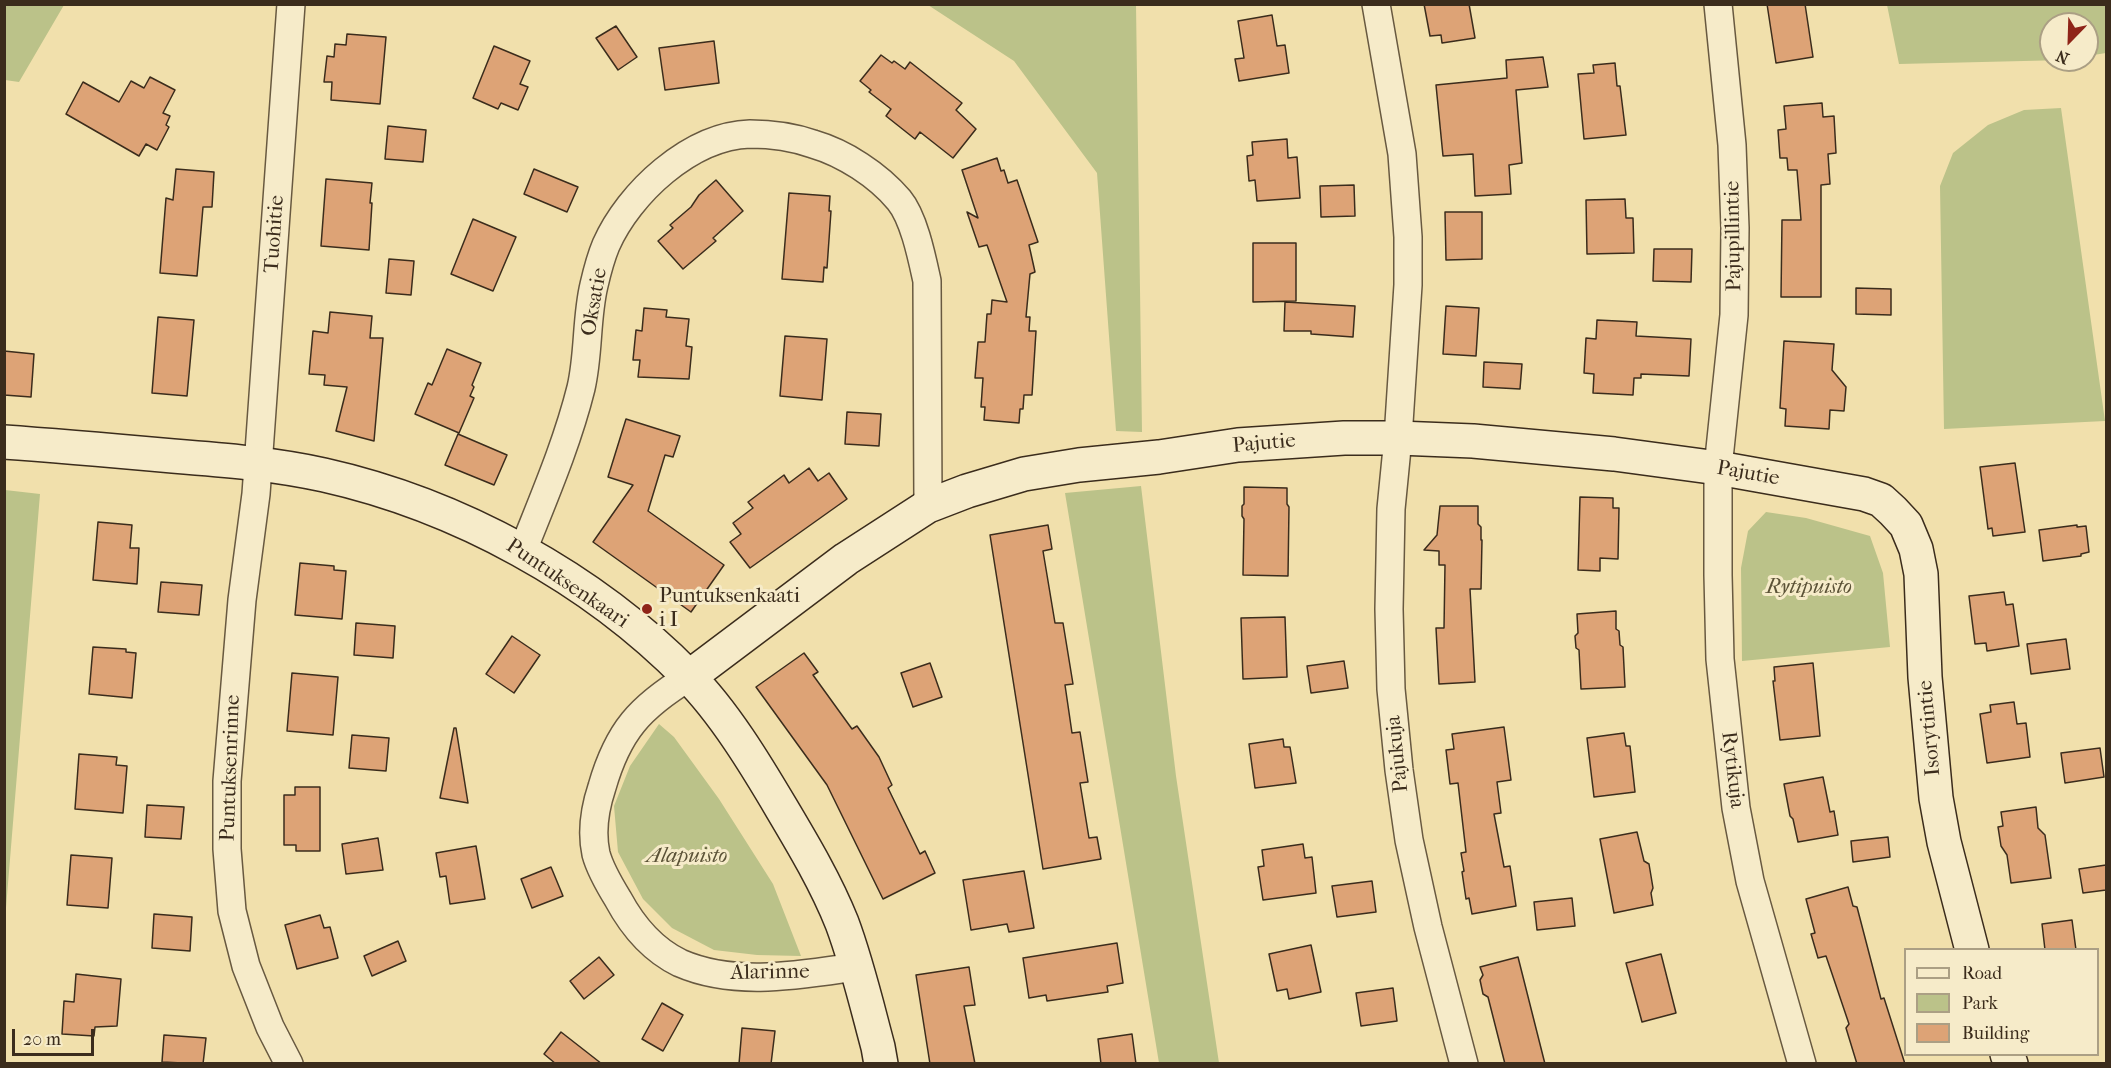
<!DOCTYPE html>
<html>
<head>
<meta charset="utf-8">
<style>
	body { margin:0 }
	#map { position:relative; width:2111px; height:1068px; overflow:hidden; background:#f1e0ac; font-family:"IM FELL French Canon",serif }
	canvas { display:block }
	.frame { position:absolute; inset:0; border:6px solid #3b2c1c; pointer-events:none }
	.legend { position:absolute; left:1904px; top:948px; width:195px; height:108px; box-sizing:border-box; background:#f6ebc9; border:2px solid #ab9f84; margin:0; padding:8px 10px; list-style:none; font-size:18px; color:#3b2c1c }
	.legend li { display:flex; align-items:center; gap:12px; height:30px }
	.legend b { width:30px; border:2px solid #ab9f84 }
	.north { position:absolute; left:2039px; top:12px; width:60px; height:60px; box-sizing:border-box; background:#f6ebc9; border:2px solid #ab9f84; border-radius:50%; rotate:203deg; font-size:16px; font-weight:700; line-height:24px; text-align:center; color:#3b2c1c }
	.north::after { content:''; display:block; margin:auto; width:21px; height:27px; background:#8f2418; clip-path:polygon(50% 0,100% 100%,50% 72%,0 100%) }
	.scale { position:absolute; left:12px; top:1029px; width:82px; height:27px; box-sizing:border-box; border:3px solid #3b2c1c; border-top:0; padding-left:8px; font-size:18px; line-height:21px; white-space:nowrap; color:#3b2c1c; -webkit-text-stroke:4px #f6ebc9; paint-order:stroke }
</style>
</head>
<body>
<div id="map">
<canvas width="2111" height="1068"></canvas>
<div class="frame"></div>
<ul class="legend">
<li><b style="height:8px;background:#f6ebc9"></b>Road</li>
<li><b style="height:16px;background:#bbc289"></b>Park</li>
<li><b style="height:16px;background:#dda376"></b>Building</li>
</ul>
<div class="north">N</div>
<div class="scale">20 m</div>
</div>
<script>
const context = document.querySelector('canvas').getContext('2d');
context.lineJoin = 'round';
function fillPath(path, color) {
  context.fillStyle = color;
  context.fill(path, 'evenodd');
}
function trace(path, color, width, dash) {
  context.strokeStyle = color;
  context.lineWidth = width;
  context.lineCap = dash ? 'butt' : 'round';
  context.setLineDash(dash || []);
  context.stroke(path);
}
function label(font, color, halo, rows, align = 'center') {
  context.font = font + ' "IM FELL French Canon",serif';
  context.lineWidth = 6;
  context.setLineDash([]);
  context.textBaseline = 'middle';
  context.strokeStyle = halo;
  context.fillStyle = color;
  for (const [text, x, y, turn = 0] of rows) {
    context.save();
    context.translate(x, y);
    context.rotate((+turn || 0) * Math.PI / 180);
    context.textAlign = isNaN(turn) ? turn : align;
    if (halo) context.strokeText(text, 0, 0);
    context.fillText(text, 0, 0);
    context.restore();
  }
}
fillPath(new Path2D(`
	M4,5h60l-45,77 -14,-2z
	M928,5h208l6,427 -26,-1 -19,-258 -83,-112z
	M1887,5h219v48l-19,3v-32h-36v36h14l-166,4z
	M2061,108l44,313 -161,8 -4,-243 13,-33 35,-28 36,-15z
	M1141,486l35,290 43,287h-60l-94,-570z
	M5,490l35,4 -35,426 -1,-430z
	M1766,512l40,6 64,18 13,37 7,74 -148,14 -1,-93 7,-37z
	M659,724l15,13 45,62 54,85 28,72 -44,-1 -43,-5 -42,-22 -29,-29 -25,-47 -4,-46 16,-40z`), '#bbc289');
const building = new Path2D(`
	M1424,4h45l6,34 -33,5 -1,-8 -11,1z
	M1767,4h38l8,53 -37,6z
	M1272,15l5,31 8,-1 4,28 -50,8 -4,-22 9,-1 -6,-37z
	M616,26l21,31 -19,13 -22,-32z
	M347,34l39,3 -6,67 -49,-4 1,-18h-8l3,-26 7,1 1,-13 11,1z
	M714,41l5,42 -54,7 -6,-42z
	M494,46l36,15 -10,23 8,3 -10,23 -17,-7 -3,6 -25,-11z
	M881,55l11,8 2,-2 11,8 5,-7 52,41 -6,7 20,19 -23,29 -33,-26 -5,7 -29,-23 5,-7 -22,-17 2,-2 -11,-9z
	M1543,57l5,30 -32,3 6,73 -13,2 2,29 -36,2 -2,-42 -30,2 -7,-71 71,-7 -1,-18z
	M1615,63l2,23h3l6,49 -42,4 -6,-65 16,-1 -1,-8z
	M150,77l25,13 -12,23 7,3 -4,9 3,2 -12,23 -11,-6 -7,12 -73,-42 17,-32 36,20 12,-21 13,7z
	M1822,103l1,14 11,-1 2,37 -8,1 2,30 -9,1v112h-40l1,-77h19l-4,-50h-9l-1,-12h-7l-2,-28 8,-1 -2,-23z
	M388,126l38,4 -3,32 -38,-3z
	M1287,139l1,19 9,-1 3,41 -43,3 -2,-21 -6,1 -2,-25 6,-1 -1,-13z
	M997,158l4,13 3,-1 4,13 9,-3 21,62 -9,3 6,27 -5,2 -4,43h4l-1,14h7l-4,64h-8l-1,14h-3l-1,14 -35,-3 1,-13h-4l2,-29h-8l3,-36h7l2,-28h4l1,-14 15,2 -20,-57 -8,2 -12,-35 11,6 -16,-48z
	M176,169l38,3 -2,35h-9l-6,69 -37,-3 6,-75 7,2z
	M534,169l44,18 -11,25 -43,-18z
	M326,179l46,4 -2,20h2l-3,47 -48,-4z
	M716,180l27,31 -30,27 3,3 -33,28 -25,-28 15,-13 -3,-3 21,-18 8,-12z
	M1354,185l1,31 -34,1 -1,-31z
	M789,193l41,3 -1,15h2l-4,57 -3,-1 -1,15 -41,-3z
	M1625,199l1,19h7l1,35 -47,1 -1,-54z
	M1445,212h37v47l-36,1z
	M473,219l43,18 -23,54 -42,-17z
	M1253,243h43v58l-43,1z
	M1654,249h38l-1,33 -38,-1z
	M389,259l25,2 -3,34 -25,-2z
	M1856,288l35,1v26l-35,-1z
	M1285,302l70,4 -2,31 -42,-3v-3h-27z
	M1446,306l33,2 -3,48 -33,-2z
	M644,308l23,2 -1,7 23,2 -3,27 6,1 -3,32 -51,-2 2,-17h-7l3,-30 6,1z
	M330,312l42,4 -2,22h13l-9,103 -38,-10 11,-44 -23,-2 1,-10 -16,-1 4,-43 15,2z
	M158,317l36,3 -7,76 -35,-3z
	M1597,320l40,2 -1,14 55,3 -2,37 -48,-2v4h-7l-1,17 -40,-2 1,-19 -10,-1 2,-35 10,1z
	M785,336l42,3 -5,61 -42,-4z
	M1784,341l50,3 -2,26 14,17 -2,24 -14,-1 -1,19 -44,-3 1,-17 -6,-1z
	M447,349l34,14 -9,22 2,2 -4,9 4,2 -15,35 -44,-19 13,-31 4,2z
	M4,351l30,3 -3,43 -27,-2z
	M1484,362l38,2 -2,25 -37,-2z
	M847,412l34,2 -2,32 -34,-2z
	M626,419l54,17 -7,21 -8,-2 -17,56 76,54 -33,47 -98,-70 40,-57 -25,-8z
	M458,434l49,21 -13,30 -49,-20z
	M2015,463l10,69 -32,4 -1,-8 -4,1 -8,-62z
	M809,468l9,13 11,-8 18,26 -97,69 -20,-26 11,-8 -8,-11 20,-15 -5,-6 36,-27 5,8z
	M1244,487l43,1v16l2,3 -1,69 -45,-1 1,-56 -2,-3v-10l2,-2z
	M1580,497l33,1v10h6l-1,51 -18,-1v13l-22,-1z
	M1440,506h38v18l3,3v13h1l-1,49h-11l5,93 -36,2 -3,-56h8l1,-63h-6v-14l-15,-1 13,-15z
	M98,522l34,3 -2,23h9l-2,36 -44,-4z
	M1048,525l4,24 -9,2 12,72h8l10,61 -8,1 7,48 8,-1 8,50 -8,1 9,55 8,-1 4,22 -58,10 -53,-334z
	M2077,525v2l9,-1 3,26 -8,2v2l-38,5 -4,-31z
	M300,563l34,3v4l12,1 -4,48 -47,-4z
	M161,582l41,3 -3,30 -41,-3z
	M2004,592l2,13 7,-1 6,42 -32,5 -1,-8 -11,1 -6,-48z
	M1616,611v18l3,2 1,14 3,2 2,40 -44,2 -2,-39 -3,-2 -1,-12 3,-3 -1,-19z
	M1285,617l2,60 -44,2 -2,-61z
	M356,623l39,3 -2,32 -39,-3z
	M512,636l28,19 -26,38 -28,-19z
	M2066,639l4,30 -39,5 -4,-30z
	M93,647l33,2v3l10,1 -4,45 -43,-4z
	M804,653l14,19 -5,3 39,54 5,-3 22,31 13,28 -4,3 32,66 5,-3 10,22 -52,26 -56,-114 -71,-98z
	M1344,661l4,27 -37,5 -4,-27z
	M930,663l12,34 -29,10 -12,-34z
	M1813,663l7,73 -40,4 -7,-59h2l-1,-14z
	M292,673l46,4 -5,58 -46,-4z
	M2014,702l3,22 9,-1 4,34 -43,6 -7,-49 11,-2 -1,-7z
	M1504,727l7,53 -14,2 4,31 -7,1 10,53 6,-1 6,40 -44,8 -3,-16 -3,1 -4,-27 2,-1 -3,-18 5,-1 -8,-69 -8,1 -4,-34 8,-1 -2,-15z
	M454,728h2l12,75 -28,-5z
	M1624,733l2,13h4l5,46 -41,5 -7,-59z
	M352,735l37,3 -3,33 -37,-3z
	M1283,739l1,8h6l6,36 -41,5 -6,-44z
	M2100,748l4,29 -39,6 -4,-30z
	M79,754l38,3 -1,8 11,1 -4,47 -48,-4z
	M1823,777l7,35 4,-1 4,24 -40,7 -5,-23 -3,-3 -6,-32z
	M295,787h25v64h-24v-6h-12v-50h11z
	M147,805l37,2 -3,32 -36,-2z
	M2036,807l2,21 7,7 6,43 -40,5 -4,-28 -6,-9 -3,-19 5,-1 -2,-14z
	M1637,832l7,29 5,3 4,24 -2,5 2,12 -39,8 -14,-74z
	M1888,837l2,20 -37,5 -2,-21z
	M378,838l5,32 -37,4 -4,-30z
	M1303,844l2,14 7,-1 4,36 -53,7 -5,-33 6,-1 -2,-16z
	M476,846l9,53 -35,5 -4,-28 -6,1 -4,-24z
	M71,855l41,3 -4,50 -41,-3z
	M2106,865v25l-23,3 -4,-24z
	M551,867l12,29 -31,12 -11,-29z
	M1024,871l10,57 -25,4 -2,-8 -36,6 -8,-50z
	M1372,881l4,31 -39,5 -5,-31z
	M1848,887l5,19 4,1 24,92 3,-1 21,66h-48l-11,-36 3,-4 -23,-68 -8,2 -7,-24 4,-1 -9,-34z
	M1572,898l3,28 -38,4 -3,-28z
	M154,914l38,3 -2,34 -38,-3z
	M320,915l4,13 6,-1 8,31 -41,11 -12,-44z
	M2072,920l4,30h-31l-3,-26z
	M398,941l8,20 -34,15 -8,-20z
	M1117,943l6,40 -16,3 1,6 -61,9 -1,-6 -17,3 -6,-40z
	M1311,945l10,47 -32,7 -2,-10 -10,2 -8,-37z
	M1661,954l15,59 -34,9 -16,-59z
	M599,957l15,18 -30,24 -14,-18z
	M1518,957l27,107h-40l-17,-67 -5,-3 -3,-14 3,-5 -3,-8z
	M969,967l6,38 -11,1 11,58h-45l-14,-89z
	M76,974l45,5 -4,47 -22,1 -1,9 -32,-2 2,-33 10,1z
	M1393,988l4,33 -36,5 -5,-33z
	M662,1003l21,12 -20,36 -21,-12z
	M742,1028l33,3 -4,33h-32z
	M561,1032l41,32h-46l-12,-10z
	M1132,1034l4,30h-35l-3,-25z
	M164,1035l42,3 -3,26 -41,-2z`);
fillPath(building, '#dda376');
trace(building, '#3b2c1c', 1.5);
const street = new Path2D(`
	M1376,4l26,150 6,83v48l-10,153 -7,71 -2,100 2,80 8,81 10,70 19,87 36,137
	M1718,4l14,141 3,83 -1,87 -16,153v107l2,84 16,149 14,73 52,183
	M523,550c21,-53 44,-106 58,-162 8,-34 5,-70 13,-103 3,-13 7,-28 12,-40 23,-52 84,-109 144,-111 21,0 43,3 63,10 31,9 65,31 86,56 15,18 23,58 28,81l1,225
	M689,677c-49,30 -71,54 -87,110 -7,21 -11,44 -6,67 4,15 14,32 22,45 14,26 35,51 62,64 55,24 119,12 175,4
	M289,1064l-19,-37 -24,-61 -14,-55 -5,-62v-68l15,-181 14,-106 35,-490`);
const secondary = new Path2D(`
	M4,442c57,4 113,9 169,14 51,4 101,8 151,19 134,30 268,103 364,201 36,36 68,89 94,133 22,37 44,74 60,114 15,40 25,83 36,124l3,17
	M689,677l157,-118 82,-53 39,-15 57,-17 55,-9 80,-8 79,-12 106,-7h54l75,3 141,13 104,14 146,26 17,6 12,11 13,14 10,24 5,25 4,103 11,121 8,44 28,108
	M2007,1054l4,10`);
trace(street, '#685940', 30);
trace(secondary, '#3b2c1c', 36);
trace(street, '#f6ebc9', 27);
trace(secondary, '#f6ebc9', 33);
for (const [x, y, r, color] of [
	[647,609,6,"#8f2418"]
]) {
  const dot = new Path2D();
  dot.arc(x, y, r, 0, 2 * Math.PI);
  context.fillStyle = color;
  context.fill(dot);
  trace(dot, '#f6ebc9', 2);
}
label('21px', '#3b2c1c', '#f6ebc9', [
	["Tuohitie",275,234,-86],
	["Pajupillintie",1734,236,-91],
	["Oksatie",595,302,-80],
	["Pajutie",1264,444,-5],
	["Pajutie",1748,474,10],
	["Puntuksenkaari",567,584,34],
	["Isorytintie",1930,728,-95],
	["Pajukuja",1398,754,-96],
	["Puntuksenrinne",231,768,-88],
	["Rytikuja",1732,770,83],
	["Alarinne",770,973,-1]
]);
label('italic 21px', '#5b5237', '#f6ebc9', [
	["Rytipuisto",1809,588],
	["Alapuisto",687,857]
]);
label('21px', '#3b2c1c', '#f6ebc9', [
	["Puntuksenkaati",659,597],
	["i I",659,621]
], 'left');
</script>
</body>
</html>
